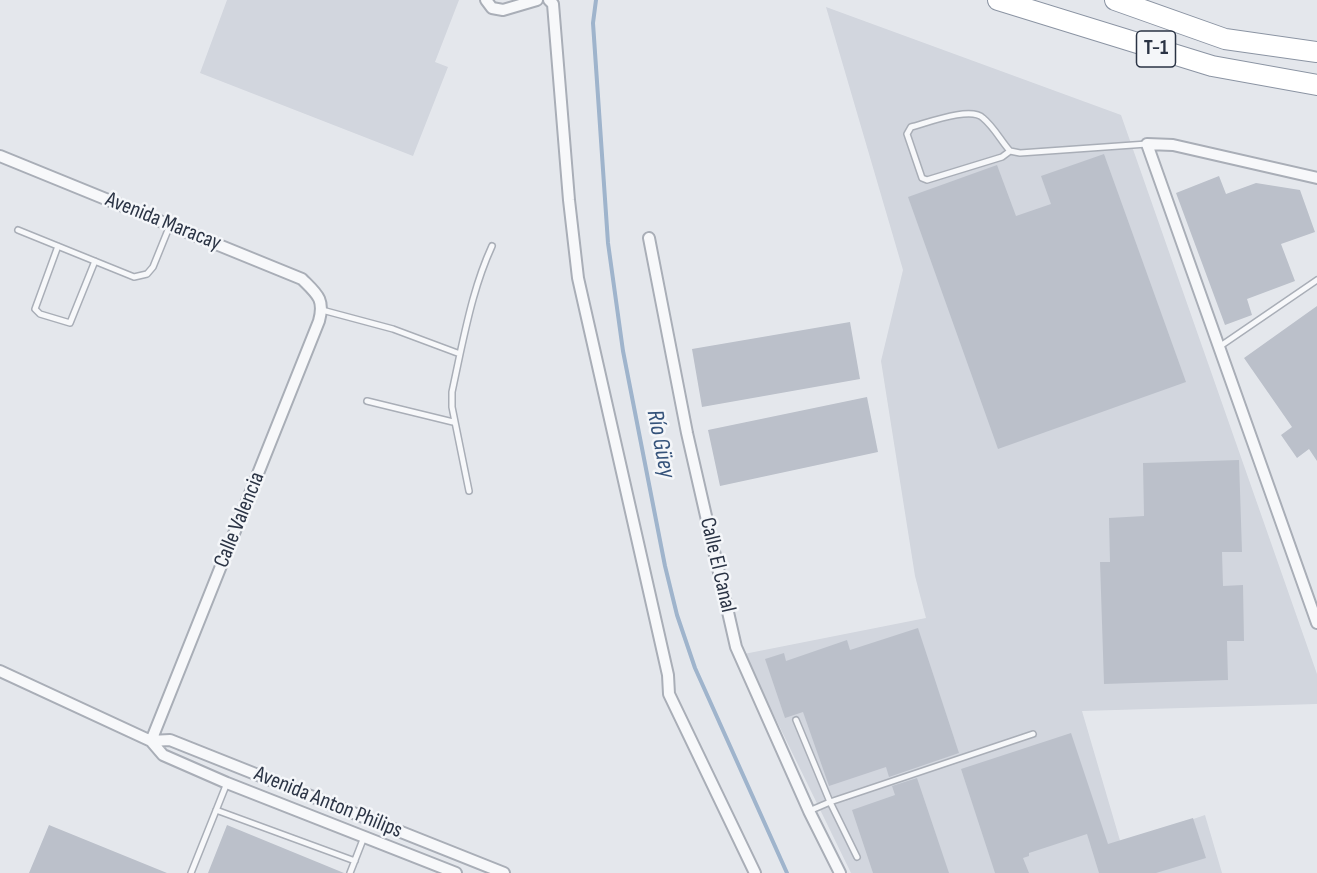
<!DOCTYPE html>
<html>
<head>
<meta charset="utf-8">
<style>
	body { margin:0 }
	canvas { display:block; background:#e4e7ec }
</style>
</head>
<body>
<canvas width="1317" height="873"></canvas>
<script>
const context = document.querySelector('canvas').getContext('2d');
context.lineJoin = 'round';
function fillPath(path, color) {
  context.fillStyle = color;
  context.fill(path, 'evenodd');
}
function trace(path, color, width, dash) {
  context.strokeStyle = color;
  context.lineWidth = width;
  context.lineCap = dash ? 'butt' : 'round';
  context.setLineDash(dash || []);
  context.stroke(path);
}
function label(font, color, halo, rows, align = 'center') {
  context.font = font + ' "Sofia Sans Condensed",sans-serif';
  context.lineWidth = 5;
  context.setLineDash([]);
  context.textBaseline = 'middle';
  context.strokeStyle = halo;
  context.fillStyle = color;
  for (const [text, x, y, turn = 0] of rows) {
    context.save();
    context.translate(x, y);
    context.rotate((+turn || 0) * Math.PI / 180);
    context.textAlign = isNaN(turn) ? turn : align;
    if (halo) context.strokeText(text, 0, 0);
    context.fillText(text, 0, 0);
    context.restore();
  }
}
fillPath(new Path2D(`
	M227,0h232l-24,62 13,5 -35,89 -213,-83z
	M826,7l295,108 196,559v30l-235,7 39,133 84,-29 17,58h-371l-107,-219 182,-36 -11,-42 -34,-215 22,-91z`), '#d2d6de');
trace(new Path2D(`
	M596,0l-3,23 15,220 15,108 42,215 12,49 18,53 92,205`), '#9fb4cc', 4);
fillPath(new Path2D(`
	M1104,154l82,228 -188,67 -90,-252 89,-32 19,51 35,-12 -10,-28z
	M1219,176l7,18 30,-11 44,7 15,42 -34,12 14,37 -48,18 5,16 -27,10 -49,-132z
	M1317,306v155l-8,-12 -12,9 -16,-23 11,-8 -48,-69z
	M850,322l10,57 -158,28 -10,-58z
	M867,397l11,55 -158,34 -12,-56z
	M1239,460l3,92h-20l1,34 20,-1 1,56h-17l1,39 -124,4 -4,-122h10l-1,-44 35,-2 -1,-53z
	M918,628l41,125 -70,24 -3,-10 -57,19 -26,-74 -18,6 -20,-59 19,-6 2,8 61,-21 3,10z
	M1071,733l37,111 85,-26 13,40 -50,15h-57l-12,-39 -58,19v3l-6,2 6,15h-34l-34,-104z
	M917,778l32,95h-76l-21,-63 43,-15 -3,-9z
	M49,825l118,48h-138z
	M227,825l117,48h-136z`), '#bbc0ca');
const lane = new Path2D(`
	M1010,151l-8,6 -75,23 -5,-2 -15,-44 4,-7c16,-4 60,-21 72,-9 11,9 18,23 27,33l10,2 127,-9
	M18,230l116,47 13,-3 6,-7 17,-42
	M58,246l-23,63 5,5 30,9 25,-62
	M322,310l71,19 67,25c8,-37 16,-73 32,-108
	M1219,347l98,-67
	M460,354l-8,38v15l17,84
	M367,401l86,21
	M796,720l34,82 27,55
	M216,810l139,51
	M809,811l21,-9 203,-68
	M191,873l36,-90
	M350,873l14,-36`);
const street = new Path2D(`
	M486,0l6,8 11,2 34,-10
	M549,0l4,4 16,196 9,78 90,397 1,19 86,179
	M0,156l302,123c15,15 23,20 17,42l-168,420
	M1317,178l-144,-33 -26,-1 170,479
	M649,238l38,195 49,214 73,164 31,62
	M0,671l151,70 12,14 64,28 229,90
	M151,741l19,-1 334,133`);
const highway = new Path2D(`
	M998,0l214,66 105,19
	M1115,0l110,39 92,13`);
trace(lane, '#a9aeb7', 8);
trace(street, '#a9aeb7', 14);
trace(highway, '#8b94a3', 22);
trace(lane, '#f7f8fa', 5);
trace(street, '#f7f8fa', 10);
trace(highway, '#fff', 20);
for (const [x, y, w] of [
	[1156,49,39]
]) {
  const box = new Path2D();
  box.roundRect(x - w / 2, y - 18, w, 36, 4.5);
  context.fillStyle = '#f4f6f9';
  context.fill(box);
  trace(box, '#2b3445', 1.5);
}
label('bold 21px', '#2b3445', null, [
	["T-1",1156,49]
]);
label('22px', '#2b3445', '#f4f6f9', [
	["Avenida Maracay",163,222,22],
	["Calle Valencia",240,520,-68],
	["Calle El Canal",717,565,77],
	["Avenida Anton Philips",328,803,22]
]);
label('italic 24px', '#34527a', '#f4f6f9', [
	["Río Güey",660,444,79]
]);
</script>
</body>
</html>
